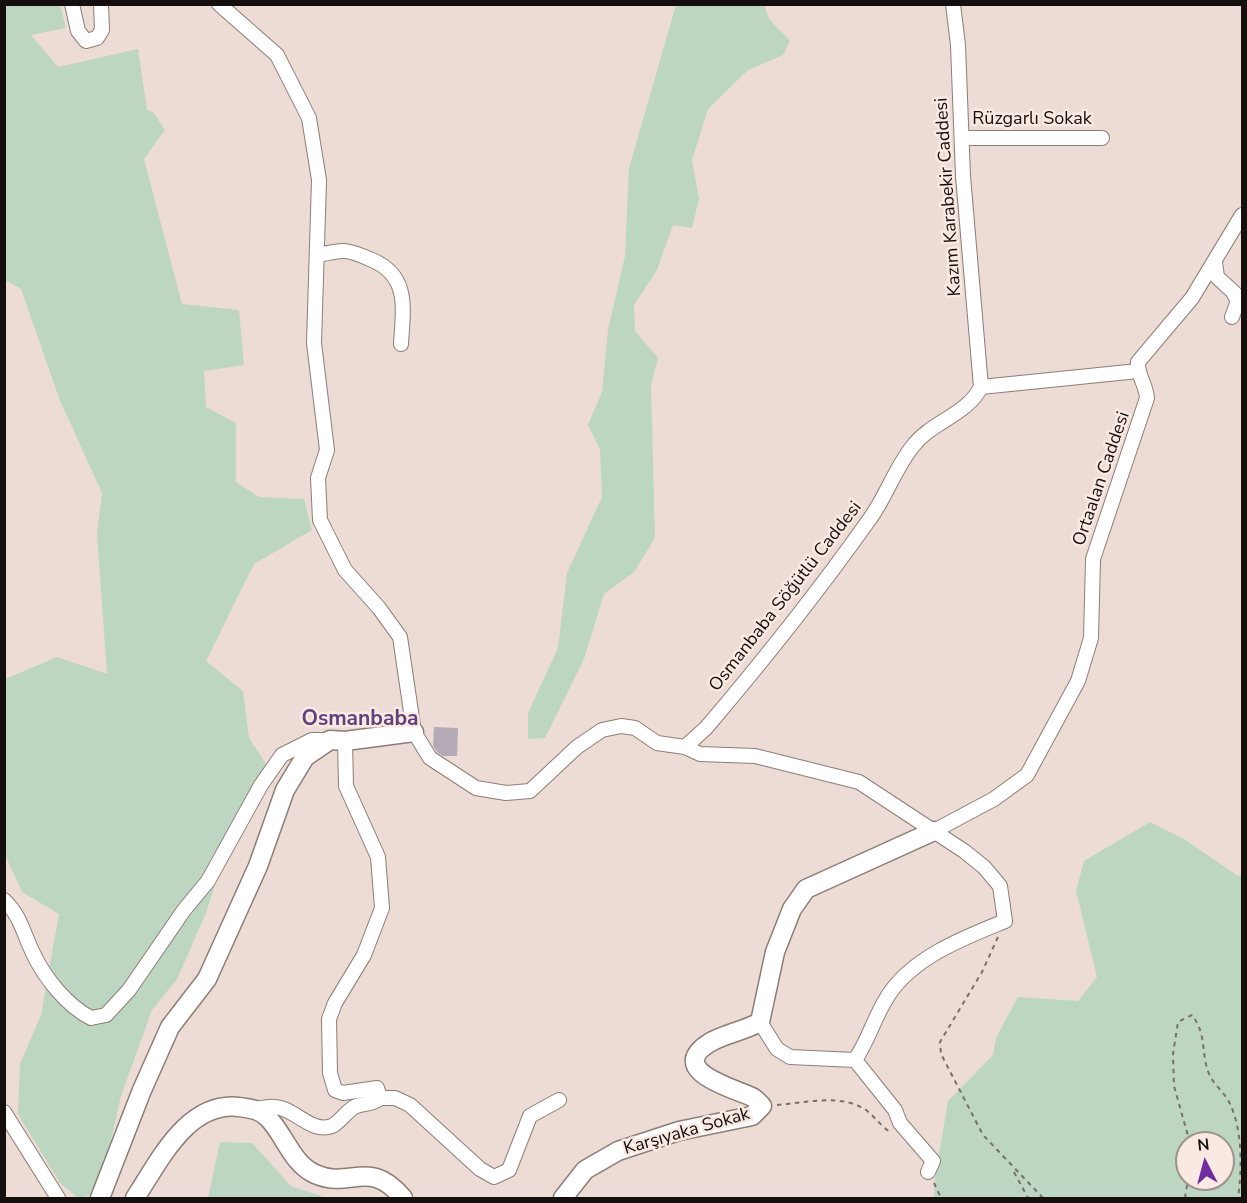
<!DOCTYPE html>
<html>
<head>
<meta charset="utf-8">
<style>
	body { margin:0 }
	#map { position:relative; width:1247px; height:1203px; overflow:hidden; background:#ecdcd5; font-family:"Nunito Sans",sans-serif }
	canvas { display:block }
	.frame { position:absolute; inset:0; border:6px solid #140f0c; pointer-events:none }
	.north { position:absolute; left:1175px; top:1131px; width:60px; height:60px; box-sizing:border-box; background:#f9e9e2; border:2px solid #9d928c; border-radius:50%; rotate:354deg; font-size:16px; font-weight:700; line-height:24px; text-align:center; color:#140f0c }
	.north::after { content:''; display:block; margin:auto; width:21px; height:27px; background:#702da1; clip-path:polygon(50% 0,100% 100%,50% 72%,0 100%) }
</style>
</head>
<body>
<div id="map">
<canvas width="1247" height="1203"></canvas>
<div class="frame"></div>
<div class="north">N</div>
</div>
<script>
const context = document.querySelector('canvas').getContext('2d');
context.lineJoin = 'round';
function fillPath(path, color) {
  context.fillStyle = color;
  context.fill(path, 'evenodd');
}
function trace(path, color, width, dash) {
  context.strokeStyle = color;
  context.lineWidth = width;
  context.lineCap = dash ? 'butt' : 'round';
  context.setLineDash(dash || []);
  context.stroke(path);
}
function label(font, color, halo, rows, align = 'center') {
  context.font = font + ' "Nunito Sans",sans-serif';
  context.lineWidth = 5;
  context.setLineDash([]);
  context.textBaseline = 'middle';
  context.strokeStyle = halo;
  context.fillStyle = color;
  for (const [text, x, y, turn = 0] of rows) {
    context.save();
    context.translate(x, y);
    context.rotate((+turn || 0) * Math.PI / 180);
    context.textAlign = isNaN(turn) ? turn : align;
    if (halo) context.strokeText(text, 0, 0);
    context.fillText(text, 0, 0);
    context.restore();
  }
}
fillPath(new Path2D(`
	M5,5h55l6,23 -35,7 27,32 80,-18 9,61 6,2 12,18 -21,29 38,145 57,6 5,55 -40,6 2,36 30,16v59l23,15 45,2 8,31 -58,34 -48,97 37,30 6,47 17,26 -16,27 -21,51 -23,71 -29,66 -25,31 -31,86 -19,84 -10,15 -14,3 -18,-15 -42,-69 2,-50 21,-49 18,-101 -37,-22 -17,-37v-176l52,-22 50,17 -10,-140 5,-41 -43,-95 -38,-109 -16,-9z
	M676,5h88l5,14 21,22 -7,14 -35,15 -40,39 -16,51 7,39 -7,29 -19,-3 -16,45 -23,35 1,26 23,27 -7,28 4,152 -21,34 -30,22 -20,65 -39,79 -17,1v-26l30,-65 9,-75 35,-76 -2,-48 -12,-24 14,-33 6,-62 17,-74 4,-88z
	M1150,822l34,17 54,37 4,-1v323h-308l1,-20 13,-77 45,-46 3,-17 22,-41 60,4 19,-24 -21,-86 8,-30zM1187,1143h36v36h-36z
	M220,1142l32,1 39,43 36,12h-119z`), '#bcd6c2');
fillPath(new Path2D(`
	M434,727l24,1 -1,28h-14l-6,-4 -4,-6z`), '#b4aab5');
const minor = new Path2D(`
	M72,4l6,27 8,10 11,-3 5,-8 -1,-26
	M219,4l58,51 32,63 10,62 -5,163 13,107 -9,28 2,42 25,50 34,38 21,29 14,95 16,26 46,30 30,5 24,-2 47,-44 25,-17 19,-4 14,2 22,15 28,4 15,7 55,2 104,26 105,69 20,16 16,19 5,35c-39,16 -87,34 -113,69 -16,21 -22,48 -37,70l-65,-3 -13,-8 -17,-27
	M962,138h140
	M319,255c26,-6 28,-6 53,5 38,16 31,49 29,84
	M1215,262l2,15 25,23
	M1232,317l6,-16 -4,-7
	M981,387l157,-16
	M685,747l21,-19c57,-67 112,-136 163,-208 17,-23 26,-52 44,-74 18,-24 54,-31 68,-59l-18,-211 -5,-131 -5,-41
	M934,831l60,-32 33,-24 51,-94 13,-43 2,-79 54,-161c-1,-14 -10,-23 -9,-36l54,-64 50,-83
	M4,900c17,16 19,33 29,53 11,24 34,53 58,65l15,-3 23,-25 55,-80 24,-29 53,-96 21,-30 30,-15h18
	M855,1060l40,50 5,13 33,38 -5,11
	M380,1098h15l15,7 70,64 14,8 15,-7 21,-54 29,-16
	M256,1109c6,-1 13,-3 19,-2 20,1 36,27 57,19 8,-4 14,-14 22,-19 8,-4 19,-2 26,-9l-3,-10 -34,5 -8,-3 -5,-17 -1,-54 6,-16 29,-48 18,-47 -4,-51 -32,-71 -1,-45
	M4,1112l54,86`);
const tertiary = new Path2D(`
	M100,1198l42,-108 28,-63 37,-48 51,-113 27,-76 20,-33 25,-17 15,1 69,-9
	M135,1198c24,-36 52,-97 104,-91 12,2 20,2 29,11 17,17 24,46 47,56 36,16 54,-17 88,24
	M563,1198l22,-28 33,-19 61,-20 73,-15 10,-10c-3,-3 -6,-7 -10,-9 -16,-8 -87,-26 -43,-54 15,-9 35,-12 51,-21l15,-70 17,-43 14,-20 128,-58`);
trace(minor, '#8c7e77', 16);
trace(tertiary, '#8c7e77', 21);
trace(new Path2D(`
	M998,937l-16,35 -42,70 1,12 42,81 60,63
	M777,1105c27,-2 64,-12 89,5 8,6 14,15 24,22
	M1190,1143l-16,-57 -1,-32 5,-32 14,-7c16,21 8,40 18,61 5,10 15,17 19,26 14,27 13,68 9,96
	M1014,1172l14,26
	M934,1183l7,15
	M1185,1198l3,-19`), '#7a706b', 2, [4.5, 4.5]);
trace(minor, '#fff', 14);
trace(tertiary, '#fff', 18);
label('18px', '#140f0c', '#f9e9e2', [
	["Rüzgarlı Sokak",1032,120],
	["Kazım Karabekir Caddesi",949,197,-94],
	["Ortaalan Caddesi",1102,479,-71],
	["Osmanbaba Söğütlü Caddesi",786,597,-52],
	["Karşıyaka Sokak",687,1132,-16]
]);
label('bold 21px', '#60417d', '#f9e9e2', [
	["Osmanbaba",360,720]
]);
</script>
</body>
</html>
